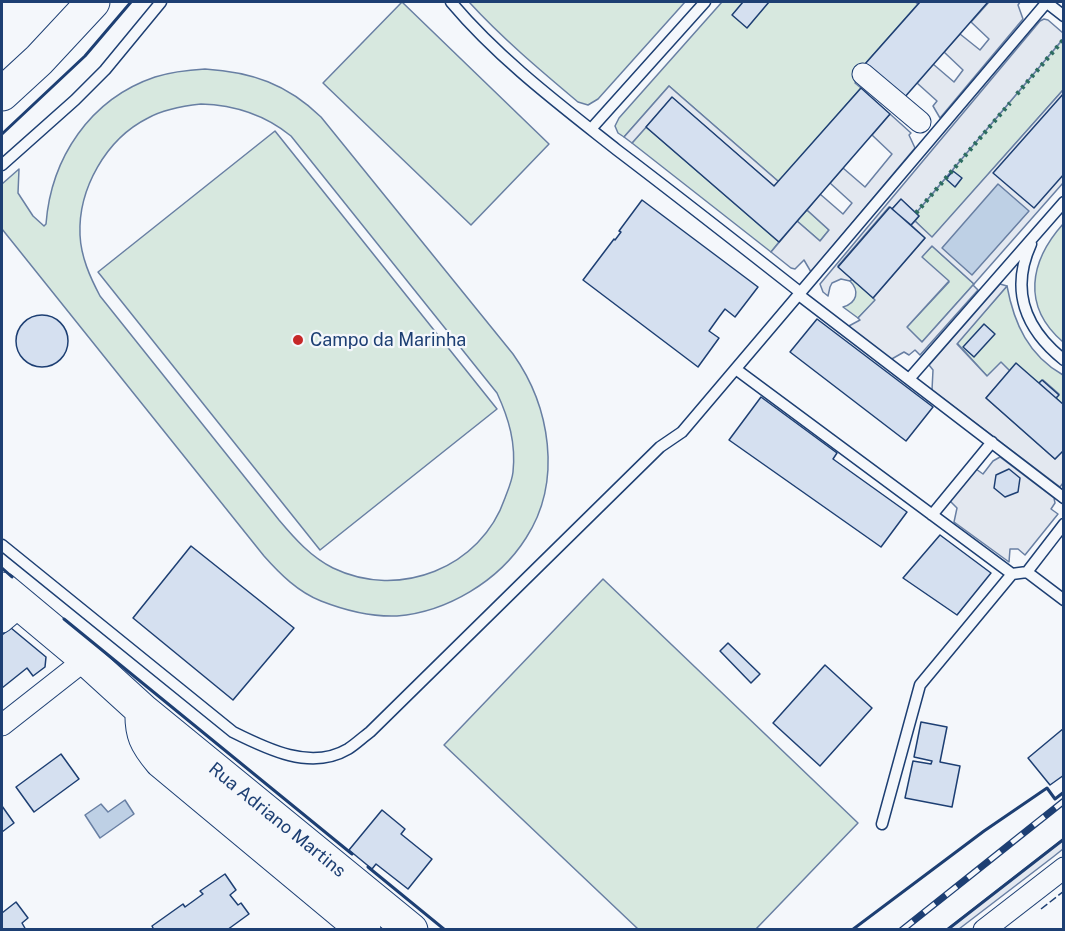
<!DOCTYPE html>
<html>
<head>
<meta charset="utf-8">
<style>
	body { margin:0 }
	#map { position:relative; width:1065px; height:931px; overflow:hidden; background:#f4f7fb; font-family:"Public Sans",sans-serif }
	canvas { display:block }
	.frame { position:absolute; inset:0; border:3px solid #1d3f73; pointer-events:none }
</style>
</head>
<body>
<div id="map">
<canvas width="1065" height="931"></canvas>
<div class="frame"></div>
</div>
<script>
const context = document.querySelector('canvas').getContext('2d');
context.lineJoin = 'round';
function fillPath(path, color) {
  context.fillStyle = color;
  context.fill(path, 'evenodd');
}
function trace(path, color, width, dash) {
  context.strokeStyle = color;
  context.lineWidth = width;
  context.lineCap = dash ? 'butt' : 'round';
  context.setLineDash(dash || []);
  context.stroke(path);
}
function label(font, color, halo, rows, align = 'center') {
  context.font = font + ' "Public Sans",sans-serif';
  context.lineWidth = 4.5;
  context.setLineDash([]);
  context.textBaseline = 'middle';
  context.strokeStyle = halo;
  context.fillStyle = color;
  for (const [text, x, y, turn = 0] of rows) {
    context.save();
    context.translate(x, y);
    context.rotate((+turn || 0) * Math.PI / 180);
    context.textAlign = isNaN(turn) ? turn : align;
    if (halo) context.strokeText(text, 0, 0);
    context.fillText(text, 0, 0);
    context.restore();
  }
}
const green = new Path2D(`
	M402,2l147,142 -78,81 -148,-142z
	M469,2h216l-87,97 -10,6 -10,-3c-38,-32 -75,-63 -109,-100z
	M722,2h193l3,2 -53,60 4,4 -14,15 6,5 -82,94 -110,-96 -45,51 -6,-4 -3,-7 4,-8z
	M1063,39v51l-131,148 -17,-17 4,-5 -3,-3z
	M205,69c47,3 82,15 116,48l192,237c37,52 50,127 13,184 -27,43 -79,74 -129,78 -25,1 -53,-6 -76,-15 -23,-9 -41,-27 -57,-45l-262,-327v-45l17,-15 -1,24 15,23 11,10 2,-2c5,-66 44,-125 109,-147 16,-5 33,-7 50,-8zM201,104c34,1 63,10 90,32l206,257c12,26 19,50 16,79 -1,9 -5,18 -8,26 -24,70 -106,102 -172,70 -22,-11 -38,-29 -54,-48l-179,-224c-10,-19 -19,-39 -20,-61 -2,-46 26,-96 68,-117 16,-9 35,-12 53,-14z
	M646,127l133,115 -8,10 -139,-109z
	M275,131l222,278 -177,141 -222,-278z
	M807,210l22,20 -9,11 -23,-20z
	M1063,224v118c-42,-36 -33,-81 0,-118z
	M932,246l42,38 -52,58 -16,-14 43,-46 -28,-25z
	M852,279l24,21 -18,18 -15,-11c14,-4 17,-16 7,-26z
	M1007,286c7,38 22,70 56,89v30l-7,-7 3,-4 -16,-14 -4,3 -29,-12 -23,5 -30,-33z
	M603,579l255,244 -102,106h-118l-194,-184z`);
fillPath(green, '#d7e8df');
trace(green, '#687fa3', 1.5);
const parking = new Path2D(`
	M989,2h31l-2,3 5,14 -83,99 -7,-12 4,-5 -20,-18 16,-19 21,18 9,-12 -19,-18 16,-18 20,16 9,-11 -18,-17z
	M1044,19l4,1 15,13v6l-147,174 -15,-13 -9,9 -3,-2 -51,59 14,13 -2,2 -9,-2 -9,4 -2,4 -2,9 -5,-4 -3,-8 220,-263z
	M669,86l110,96 -5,4 -102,-88 -40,45 -8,-6z
	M1063,90v93l-89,101 -42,-38 -10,11 27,24 -42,46 15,15 51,-57 5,5 -58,65 -5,-5 -6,5 -5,-3 -14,8 -43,-33 13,-7 -2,-2 17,-18 -2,-2 52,-60 -14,-13 4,-4 17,16z
	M890,114l21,19 -2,2 6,13 -104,124 -7,-12 -9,9 -4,-1 -20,-16 26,-31 23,20 9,-11 -22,-20 13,-16 23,20 9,-11 -22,-20 13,-15 22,19 27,-33 -20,-19z
	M1000,284l7,2 -50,58 30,32 14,-14 9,9 -24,27 69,61 8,-9v33l-3,4 -128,-97 1,-20 -4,-5z
	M1000,457l54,41 1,5 -4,6 7,5 -33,41 -7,-6h-8l-1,13 -55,-40 3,-14 -7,-7 26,-32 7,5 10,-13z
	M1063,839v10l-10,8 -94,72h-12z`);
fillPath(parking, '#e3e8f0');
trace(parking, '#687fa3', 1.5);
const water = new Path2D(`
	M998,184l31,27 -57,64 -30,-27z
	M125,800l9,14 -34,24 -15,-23 16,-11 7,8z`);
fillPath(water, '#bed0e5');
trace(water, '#687fa3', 1.5);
const building = new Path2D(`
	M743,2h26l-22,26 -15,-13z
	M920,2h68l-84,96 -39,-34z
	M861,88l29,26 -111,128 -133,-115 26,-30 102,89z
	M1064,93v81l-30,34 -41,-35z
	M953,171l9,7 -7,9 -9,-8z
	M901,199l18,17 -8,9 -19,-16z
	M642,200l116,87 -23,30 -10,-8 -6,8 -10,14 10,7 -21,29 -115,-87 31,-41 1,1 6,-8 -2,-1z
	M890,207l35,31 -52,60 -35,-31z
	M16 341a26 26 0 1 1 52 0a26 26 0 1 1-52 0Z
	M817,319l116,88 -27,34 -116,-89z
	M984,324l11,10 -21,23 -11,-10z
	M1016,363l48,42v45l-9,9 -69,-61z
	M1042,380l17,15 -3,3 -17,-15z
	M761,397l76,56 -4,6 74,53 -26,35 -152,-107z
	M1009,469l11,9 -2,14 -13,5 -11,-9 2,-13z
	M940,535l51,38 -34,42 -54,-37z
	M191,546l103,82 -61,72 -100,-82z
	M11,628l35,29 -1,10 -12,9 -6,-8 -25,20v-53z
	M728,643l32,31 -9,9 -31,-32z
	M825,665l47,43 -52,58 -47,-43z
	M921,722l26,5 -7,35 20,4 -8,41 -47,-9 8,-37 18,3 1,-3 -18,-4z
	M1064,728v47l-14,10 -22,-27z
	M61,754l18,25 -45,33 -18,-25z
	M2,806l12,17 -12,9z
	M382,810l23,19 -4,5 31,25 -24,30 -32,-25 -4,5 -23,-19z
	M225,874l11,16 -6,5 8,10 3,-2 8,11 -22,16h-73l-2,-4 31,-22 2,3 18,-13 -3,-3z
	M16,902l12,16 -6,5 4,7h-24v-17z`);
fillPath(building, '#d5e0f0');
trace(building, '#1d3f73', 1.5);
const lane = new Path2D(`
	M451,2c48,57 108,102 166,148 62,47 123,95 184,143
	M1046,2l18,14
	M591,129l114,-127
	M2,165l73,-65 30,-30 56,-68
	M1031,244c-21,46 -6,85 33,116
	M799,295l265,203
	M737,370l275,204
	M909,379l155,-177
	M932,515l60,-73
	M2,545l231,187c34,17 78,39 115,17 8,-5 15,-12 22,-17l290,-285 22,-15 365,-430
	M1027,572l37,28
	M882,824l38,-139 92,-111 15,-2 37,-48`);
const street = new Path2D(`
	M863,74l57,48
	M2,622l20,-17
	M2,725l84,-66
	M984,930l80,-62`);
const primary = new Path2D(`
	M2,94l37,-34 54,-58
	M2,589l84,70 56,51 269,220
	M142,710c-1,24 4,33 19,51l203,169`);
trace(lane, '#1d3f73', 13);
trace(street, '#1d3f73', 23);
trace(primary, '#1d3f73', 35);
trace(lane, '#f4f7fb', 10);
trace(street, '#f4f7fb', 21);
trace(primary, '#f4f7fb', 33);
const rail = new Path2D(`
	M902,930l162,-129`);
trace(rail, '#1d3f73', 7);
trace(rail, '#f4f7fb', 4.5, [14]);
trace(new Path2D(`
	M1017,94l47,-55
	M916,213l94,-110`), '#2c6c60', 4.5, [3, 4.5]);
trace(new Path2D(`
	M1041,909l23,-18`), '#1d3f73', 1.5, [8, 3]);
trace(new Path2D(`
	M2,134l83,-78 46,-54
	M2,568l10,9
	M64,619l288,235
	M368,867l77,63
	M852,930l132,-99 63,-43 8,11 9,-7
	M947,930l117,-91`), '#1d3f73', 3);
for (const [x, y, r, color] of [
	[298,340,6,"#c62828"]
]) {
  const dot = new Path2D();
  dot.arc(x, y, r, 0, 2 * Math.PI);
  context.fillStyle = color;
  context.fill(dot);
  trace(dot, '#f4f7fb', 2);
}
label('18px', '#1d3f73', '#f4f7fb', [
	["Campo da Marinha",310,340]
], 'left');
label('18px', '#1d3f73', '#f4f7fb', [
	["Rua Adriano Martins",277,820,39]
]);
</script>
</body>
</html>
